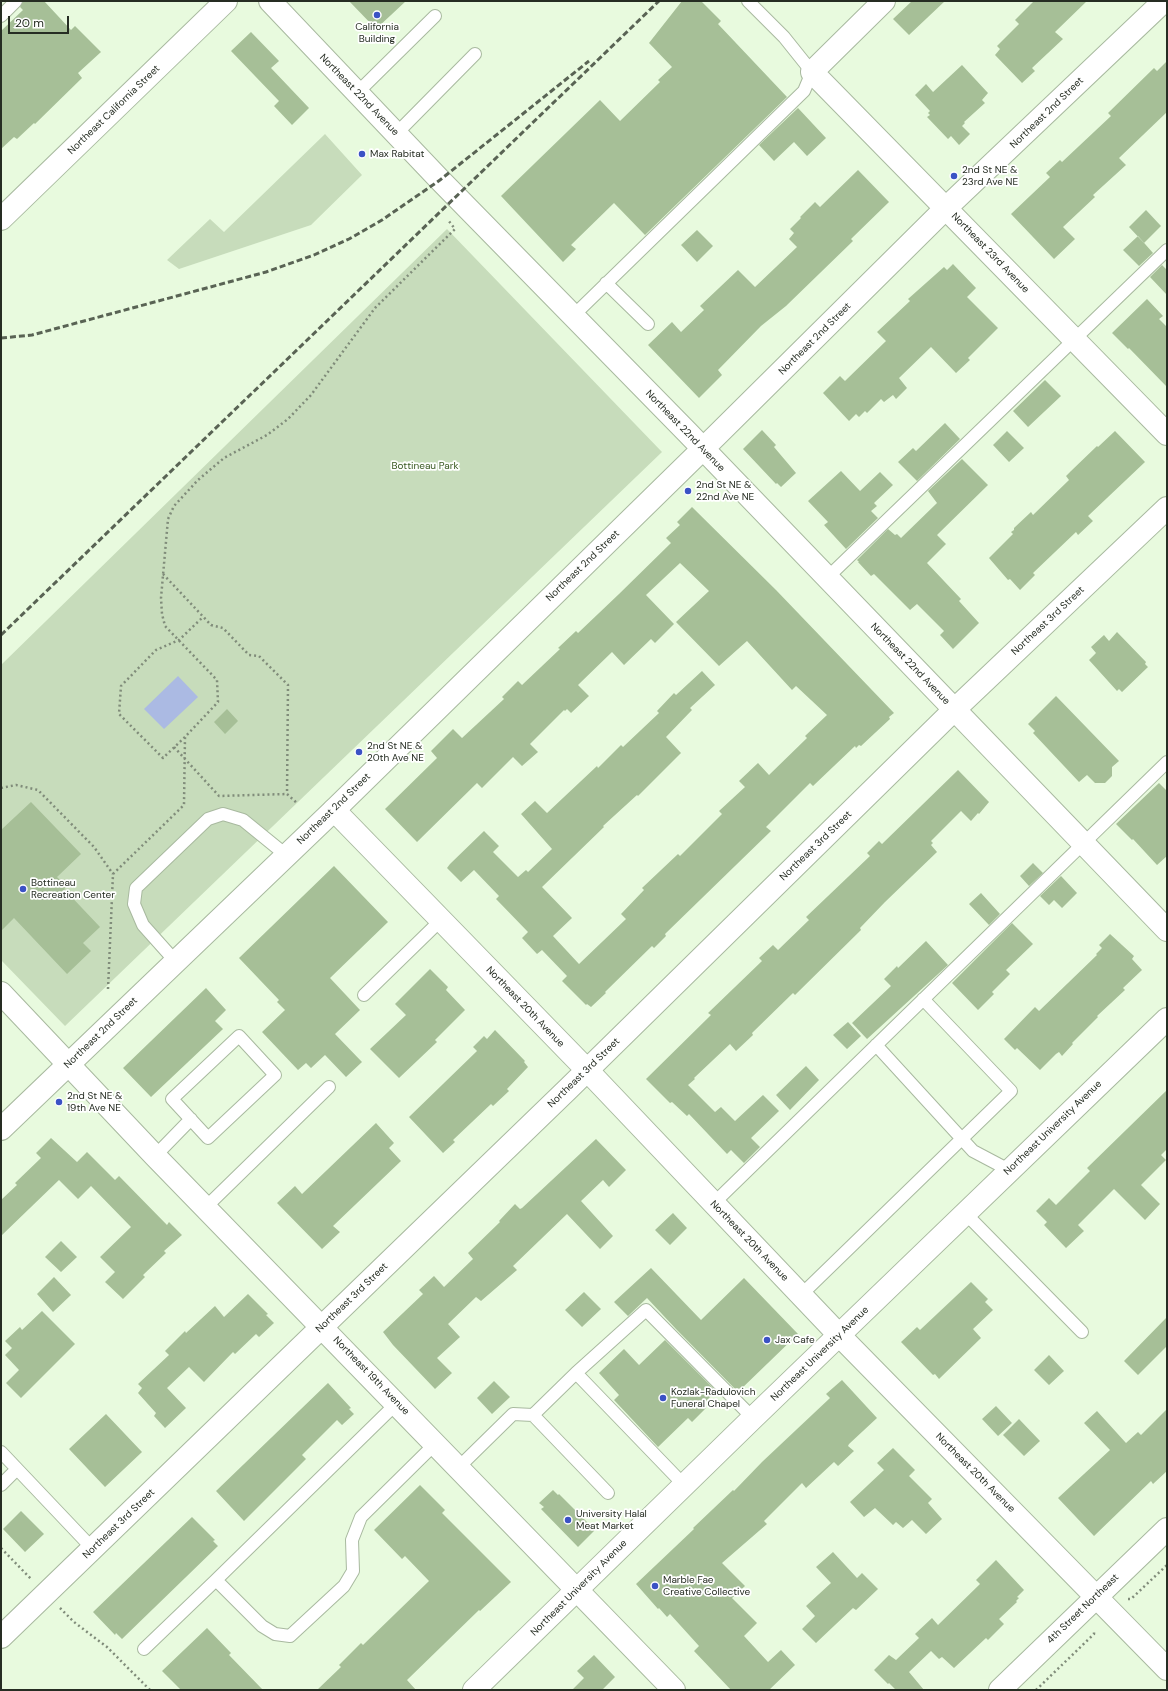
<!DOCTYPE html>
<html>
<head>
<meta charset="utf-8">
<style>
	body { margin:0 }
	#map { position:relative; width:1168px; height:1691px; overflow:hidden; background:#e8fade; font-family:"DM Sans",sans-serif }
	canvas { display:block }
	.frame { position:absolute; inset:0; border:2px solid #262d23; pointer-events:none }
	.scale { position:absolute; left:8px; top:16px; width:61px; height:18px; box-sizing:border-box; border:2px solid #262d23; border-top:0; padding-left:5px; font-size:12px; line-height:14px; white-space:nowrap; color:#262d23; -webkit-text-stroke:3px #fff; paint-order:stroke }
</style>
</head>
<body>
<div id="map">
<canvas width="1168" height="1691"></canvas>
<div class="frame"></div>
<div class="scale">20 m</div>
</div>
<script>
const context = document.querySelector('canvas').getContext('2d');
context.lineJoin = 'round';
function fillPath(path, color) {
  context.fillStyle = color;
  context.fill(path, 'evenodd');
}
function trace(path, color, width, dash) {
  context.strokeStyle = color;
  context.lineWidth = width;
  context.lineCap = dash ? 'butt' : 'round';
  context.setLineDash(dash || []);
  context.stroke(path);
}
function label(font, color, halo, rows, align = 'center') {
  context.font = font + ' "DM Sans",sans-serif';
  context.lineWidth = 3.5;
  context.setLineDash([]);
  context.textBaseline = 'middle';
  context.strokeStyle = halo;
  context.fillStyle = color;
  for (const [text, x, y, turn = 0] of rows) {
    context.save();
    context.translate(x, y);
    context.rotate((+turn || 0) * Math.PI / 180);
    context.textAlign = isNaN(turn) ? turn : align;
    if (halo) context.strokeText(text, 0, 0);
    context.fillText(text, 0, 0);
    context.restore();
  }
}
fillPath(new Path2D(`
	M325,134l37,41 -51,50 -132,44 -12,-9 43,-41 14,13z
	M447,229l215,223 -597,574 -64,-66v-295z`), '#c7dcbb');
fillPath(new Path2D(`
	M178,676l20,21 -34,32 -20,-20z`), '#abbae3');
fillPath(new Path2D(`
	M23,1h21l27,29 4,-4 26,26 -23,21 4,5 -47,46 -1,-1 -17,16 -3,-2 -13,12v-118l22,-21 -3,-3z
	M349,1h57l-30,28z
	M682,1h19l20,20 -3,3 69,73 -142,138 -31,-32 -43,42 5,4 -13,13 -62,-66 99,-96 20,21 40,-39 -2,-2 14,-13 -23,-24z
	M912,1h33l-36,34 -16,-16z
	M1034,1h53l-32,31 8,7 -31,29 3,3 -13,12 -27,-28 5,-6 -3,-3 22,-22 -4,-4z
	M251,32l28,29 -8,7 38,40 -17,17 -18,-19 5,-5 -48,-50z
	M1167,61v51l-48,46 7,7 -33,30 2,2 -32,30 12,12 -21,20 -43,-45 39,-37 -4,-4 14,-13 2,2 49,-46 -3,-3 46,-45 3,3z
	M962,65l26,28 -6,7 3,3 -21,19 1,1 -3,3 8,8 -11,11 -8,-9 -3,3 -21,-22 3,-2 -2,-2 2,-2 -15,-16 11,-11 7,8z
	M798,108l28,30 -19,18 -13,-14 -20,19 -15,-16z
	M858,170l31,32 -38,37 2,2 -67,65 -25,20 -43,44 4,5 -23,23 -51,-53 24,-23 9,10 23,-22 -4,-4 38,-36 17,17 42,-40 -8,-8 5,-6 -4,-4 11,-11 -1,-1 15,-15 5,5z
	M1146,210l15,16 -17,17 -15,-16z
	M697,230l16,16 -16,16 -16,-17z
	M1138,236l15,17 -14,13 -16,-16z
	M953,264l23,24 -9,9 31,31 -30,30 2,2 -14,13 -25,-26 -32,31 8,10 -11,11 -3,-4 -9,7 -3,-3 -14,14 -2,-2 -6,6 -3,-3 -7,7 -26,-28 17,-17 5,5 1,-1 40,-39 -9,-9 33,-31 -2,-2 36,-32 3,3z
	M1162,265l5,5v25l-17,-18z
	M1147,299l16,17 -4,3 8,8v60l-38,-39 -1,1 -16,-16z
	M1045,380l16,16 -33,31 -15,-16z
	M945,423l15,16 -43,42 -19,-19 15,-14 3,3z
	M762,430l14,15 -2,2 22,26 -15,14 -4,-4 -1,1 -33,-35z
	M1007,431l17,17 -15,14 -16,-17z
	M1115,431l30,31 -57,54 5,5 -15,14 -2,-3 -43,41 2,2 -15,15 -10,-11 -2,1 -19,-22 24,-24 -2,-2 3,-2v-2l17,-16 2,3 36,-35 -3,-4 5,-5 26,-25 1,1z
	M962,459l26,26 -51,50 9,9 -19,19 34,36 -2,2 20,22 -26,26 -13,-14 4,-4 -27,-27 -7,6 -36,-36 -3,2 -13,-14h1l-2,-2 31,-31 7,6 2,-1 4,4 36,-35 -9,-12z
	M841,471l19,20 20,-19 13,13 -19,18 3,3 -6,5 7,7 -32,31 -22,-24 4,-3 -20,-21z
	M692,507l84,83 118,123 -5,4 1,2 -29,27 -2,-1 -3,3 -1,-2 -42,40 -3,-3 -44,44 5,4 -106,103 1,2 -12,12 -2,-2 -47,46 1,1 -15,14 -4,-3 -1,1 -24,-24 5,-5 -25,-26 -5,4 -15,-16 6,-6 -32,-33 3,-3 -25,-26 -13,12 -14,-14 3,-4 34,-33 15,15 -6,6 25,25 8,-7 2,2 24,-23 -31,-35 14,-13 12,12 50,-47 1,2 23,-23 2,2 36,-34 -2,-2 17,-18 2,2 26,-24 13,14 -25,23 2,2 -26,27 15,16 -43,43 -1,-1 -34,31 1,1 -62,60 30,31 -19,18 26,28 47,-45 -5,-5 23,-24 -2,-2 36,-34 2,2 42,-42 -3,-3 26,-24 -6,-6 19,-18 11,12 38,-37 -2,-2 22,-21 -31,-29 -4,4 -45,-49 -28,25 -43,-44 33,-31 -29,-28 -34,32 28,29 -19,19 -4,-4 -27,26 -12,-13 -34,33 11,11 -18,17 -4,-4 -2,2 -1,-1 -34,34 8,8 -16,14 -9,-9 -31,31 -5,-5 -60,59 -32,-33 52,-51 -6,-7 22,-22 9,9 42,-39 -2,-2 16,-16 4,4 38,-36 -2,-1 18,-17 2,2 41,-39 52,-51 -5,-5 14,-13 -3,-3z
	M1117,632l29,30 -1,2 3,3 -26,25 -3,-3 -2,2 -28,-31 7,-7 -5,-6 13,-12 5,6z
	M1056,696l63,65 -7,6v9l-7,7h-10l-8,-8 -8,7 -46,-49 2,-2 -7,-7z
	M227,709l11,12 -13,13 -11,-12z
	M958,770l31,32 -10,12 -1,-1 -7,8 -10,-10 -30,30 2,2 -2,2 6,7 -52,50 -25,26 1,2 -66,65 -2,-2 -41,40 1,2 -17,16 -6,-7 -36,34 1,1 -7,6 27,27 6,-5 14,14 28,-26 16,16 -28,27 9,9 -16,16 -13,-13 -4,4 -38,-40 -2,2 -15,-14 -2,1 -24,-24 65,-64 -3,-2 54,-52 -3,-3 14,-13 5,5 31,-30 -3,-3 64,-61 -3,-3 12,-12 3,3z
	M1159,783l8,8v65l-10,9 -24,-26 -1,1 -16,-16z
	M31,802l50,52 -24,23 10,10 -3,2 36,38 -17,16 8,8 -24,23 -53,-56 -13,13v-101z
	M1033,863l10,10 -14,13 -9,-10z
	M334,866l54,56 -58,56 30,32 -25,24 27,28 -16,15 -21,-22 -14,13 -5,-5 -8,7 -36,-38 23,-22 -8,-8 2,-2 -40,-42z
	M1061,876l16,17 -15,15 -8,-8 -5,5 -9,-9z
	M981,893l19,21 -11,11 -20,-21z
	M1012,923l21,21 -27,26 4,4 -18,18 2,2 -16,16 -26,-27z
	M1110,934l24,22 -2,3 10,11 -19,18 2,2 -28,26 1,1 -26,26 1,1 -11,12 -3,-4 -3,2 -16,16 -23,-22 -2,2 -11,-11 31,-32 4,4 58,-56 -1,-1 6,-6 -3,-3z
	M926,941l22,24 -81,74 -15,-16 39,-37 -7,-7 13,-13 1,2z
	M430,969l18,18 -2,3 19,20 -30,30 2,2 -38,36 -29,-29 36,-34 -11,-11z
	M206,988l20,22 -11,11 8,8 -72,68 -28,-29z
	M848,1022l13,14 -14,13 -14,-14z
	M495,1030l30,31 -1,1 4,5 -21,22 2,2 -16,15 -2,-2 -38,36 2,2 -12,11 -34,-36 68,-66 -4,-4 11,-11 3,3z
	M806,1066l13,14 -29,30 -14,-15z
	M1167,1090v59l-6,6 5,5 -25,25 19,19 -15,16 -31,-31 -36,36 6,6 -18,17 -22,-23 3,-3 -11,-11 13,-13 7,7 34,-34 -3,-3z
	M376,1123l18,20 -5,5 12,13 -68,65 7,6 -18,17 -45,-46 18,-17 7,8z
	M51,1138l26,24 10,-10 28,28 4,-4 48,49 2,-3 13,13 -18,16 2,2 -23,22 2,2 -22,22 -18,-17 10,-10 -15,-15 31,-30 -40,-41 -13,13 -19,-19 -58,56v-36l16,-15 -2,-2 26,-25 -5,-5z
	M596,1139l30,31 -17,17 -6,-7 -22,21 32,35 -13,13 -33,-35 -54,52 4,4 -36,31 -5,-4 -28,27 12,13 -23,21 15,15 -17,16 -42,-44 -10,-13 40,-38 -4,-4 15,-14 10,11 29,-28 -5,-6 32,-31 -1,-1 16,-17 5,5 2,-1z
	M673,1213l14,15 -17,17 -15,-15z
	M61,1241l16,16 -16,15 -16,-15z
	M651,1268l50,52 43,-42 54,56 -60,58 -62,-63 -29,-31 -19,18 -14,-14z
	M54,1277l17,18 -18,17 -16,-18z
	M971,1282l17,17 -3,3 8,8 -20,19 8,9 -42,41 -4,-5 -2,1 -32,-33 16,-15 3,3z
	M584,1292l17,17 -19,18 -17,-17z
	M248,1294l20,20 -2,1 8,8 -15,14 -3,-3 -21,20 -2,-2 -29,30 -15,-15 -22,21 19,20 -21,20 -11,-12 2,-3 -18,-20 4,-5 -4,-4 31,-29 -4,-4 20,-20 1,2 29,-27 9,11z
	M42,1311l33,33 -54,54 -15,-15 13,-13 -14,-15 7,-7 -7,-7 15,-14 2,3z
	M1167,1317v29l-29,29 -14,-14z
	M665,1340l51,51 -14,14 4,3 -14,14 -4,-4 -30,29 -44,-47 5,-5 -20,-22 25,-24 15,16z
	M1049,1355l15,16 -15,14 -15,-15z
	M842,1380l35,38 -28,26 -1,2 6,5 -16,15 -4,-4 -28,26 -4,-5 -38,38 3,3 -45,39 23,23 -13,12 25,25 -13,13 24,26 13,-12 14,15 -26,25h-38l-37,-39 5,-5 -29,-32 -3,3 -8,-9 -1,1 -22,-25 58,-55 -1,-1 40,-38 1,1 28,-29 68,-64 -4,-4z
	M494,1381l16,16 -18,17 -15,-16z
	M328,1383l23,25 -2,1 5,5 -12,11 -5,-5 -35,35 4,4 -62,62 -28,-30z
	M996,1406l16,17 -14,13 -16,-17z
	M1167,1409v62l-14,13 -2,-3 -57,55 -36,-38 52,-48 -26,-27 13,-12 29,32 12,-11 3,3z
	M106,1414l36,38 -37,35 -36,-38z
	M1019,1419l21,22 -16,15 -21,-21z
	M893,1448l22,22 -6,6 23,23 -4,4 14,16 -16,15 -14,-14 -9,8 -7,-6 -3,3 -18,-17 -11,9 -14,-15 34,-32 -7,-7z
	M420,1485l25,25 -3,3 69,69 -31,29 -1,-1 -72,70 9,10h-99l24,-23 -2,-2 22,-22 2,2 66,-64 -24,-25 -3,3 -28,-29z
	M553,1490l5,5 1,-1 36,36 -17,17 -37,-38 3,-2 -5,-4z
	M21,1511l23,23 -19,18 -22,-23z
	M192,1517l23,23 -2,1 5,5 -96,93 -6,-6 -1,2 -22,-23z
	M833,1552l24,26 5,-5 16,16 -22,21 -3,-2 -37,35 -14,-14 13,-13 -9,-10 25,-23 -15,-16z
	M996,1560l28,30 -7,7 2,1 -3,3 1,1 -18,17 5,5 -16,16 -2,-2 -32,30 -12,-11 -3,2 -8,-8 -22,21 15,18h-28l-7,-7 -1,1 -14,-14 15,-15 7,5 23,-22 -4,-4 17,-16 6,7 42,-41 -4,-4z
	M207,1628l24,25 -2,2 34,35h-82l-19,-19z
	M594,1655l21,22 -13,13h-30l12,-12 -7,-7z`), '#a6bf97');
const lane = new Path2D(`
	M1,16l15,-15
	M357,93l78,-77
	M396,134l79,-80
	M606,283l42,41
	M573,316l231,-225 8,-19 -28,-35 -36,-36
	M827,578l340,-328
	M176,962l-33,-37 -9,-21 2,-16 72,-69 15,-5 20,6 43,35
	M364,995l77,-75
	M239,1036l36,39 -67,63 -36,-39z
	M876,1045l97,106 36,19
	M155,1156l36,-37
	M713,1204l454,-442
	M206,1207l123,-120
	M965,1213l117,119
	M801,1295l210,-204 -88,-92
	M576,1373l70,-63 107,108
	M1,1452l92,97
	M459,1467l54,-53 20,1
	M1,1485l16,-16
	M608,1493l-75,-78 43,-42 108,112
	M216,1580l181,-177
	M144,1649l72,-69 46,46 13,8 15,2 54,-50 9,-15 -1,-31 9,-23 74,-73`);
const street = new Path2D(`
	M270,1l170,179 247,252 480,498
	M884,1l-72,71 355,362
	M1,219l225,-218
	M334,810l253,260 252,265 328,334
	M1,993l154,163 519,534
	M1,1637l567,-548 386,-379 213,-202
	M1000,1690l167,-161`);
const secondary = new Path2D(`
	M1,1129l333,-319 382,-374 230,-228 218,-207
	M474,1690l279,-272 414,-399`);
trace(lane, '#a8b99f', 14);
trace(street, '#a8b99f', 24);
trace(secondary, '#a8b99f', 24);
trace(new Path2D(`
	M163,574l48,51 12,3 26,27 10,1 29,29 -1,109 11,10
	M185,737l-22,21 -44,-44 2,-28 35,-36 23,-10 24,-23
	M174,747l45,49 68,-2
	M1,788l15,-3 22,5 56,57 19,27
	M108,989l5,-115 71,-69 1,-68 33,-35 -1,-22 -52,-54 -3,-12 -1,-16 7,-79 6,-13 24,-26 26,-22 43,-23 21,-16 23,-24 64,-87 80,-79 -7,-9
	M1,1548l30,31
	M1128,1599h3l36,-34
	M60,1608l14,14 33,25 43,43
	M1036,1690l58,-56v-3`), '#808c7a', 2.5, [2, 3]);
trace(lane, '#fff', 12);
trace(street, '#fff', 22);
trace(secondary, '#fff', 22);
trace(new Path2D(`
	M1,338l31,-3 234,-63 48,-17 35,-16 33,-19 58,-40 149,-119
	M1,635l658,-634`), '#596354', 3, [6, 3]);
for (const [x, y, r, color] of [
	[377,15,4,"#3b52c5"],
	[362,154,4,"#3b52c5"],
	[954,176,4,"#3b52c5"],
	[688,491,4,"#3b52c5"],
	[359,752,4,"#3b52c5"],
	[23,889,4,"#3b52c5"],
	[59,1102,4,"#3b52c5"],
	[767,1340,4,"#3b52c5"],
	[663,1398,4,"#3b52c5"],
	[568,1520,4,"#3b52c5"],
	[655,1586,4,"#3b52c5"]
]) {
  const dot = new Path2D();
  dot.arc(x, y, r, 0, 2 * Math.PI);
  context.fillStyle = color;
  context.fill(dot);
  trace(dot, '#fff', 1.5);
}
label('10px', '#262d23', '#fff', [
	["California",377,27,"center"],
	["Building",377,39,"center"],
	["Max Rabitat",370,154],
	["2nd St NE &",962,170],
	["23rd Ave NE",962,182],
	["2nd St NE &",696,485],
	["22nd Ave NE",696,497],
	["2nd St NE &",367,746],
	["20th Ave NE",367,758],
	["Bottineau",31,883],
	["Recreation Center",31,895],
	["2nd St NE &",67,1096],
	["19th Ave NE",67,1108],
	["Jax Cafe",775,1340],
	["Kozlak-Radulovich",671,1392],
	["Funeral Chapel",671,1404],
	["University Halal",576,1514],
	["Meat Market",576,1526],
	["Marble Fae",663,1580],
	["Creative Collective",663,1592]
], 'left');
label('10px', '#262d23', '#fff', [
	["Northeast 22nd Avenue",359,95,46],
	["Northeast California Street",114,110,-44],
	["Northeast 2nd Street",1047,113,-44],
	["Northeast 23rd Avenue",990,253,46],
	["Northeast 2nd Street",815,339,-45],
	["Northeast 22nd Avenue",685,431,46],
	["Northeast 2nd Street",583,566,-44],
	["Northeast 3rd Street",1048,621,-43],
	["Northeast 22nd Avenue",910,664,46],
	["Northeast 2nd Street",334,809,-44],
	["Northeast 3rd Street",816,846,-44],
	["Northeast 20th Avenue",525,1007,46],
	["Northeast 2nd Street",101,1033,-44],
	["Northeast 3rd Street",584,1073,-44],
	["Northeast University Avenue",1053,1128,-44],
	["Northeast 20th Avenue",749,1241,46],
	["Northeast 3rd Street",352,1298,-44],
	["Northeast University Avenue",820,1354,-44],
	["Northeast 19th Avenue",371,1376,46],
	["Northeast 20th Avenue",975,1473,45],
	["Northeast 3rd Street",119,1524,-44],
	["Northeast University Avenue",579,1588,-45],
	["4th Street Northeast",1083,1609,-44]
]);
label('10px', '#37571f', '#fff', [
	["Bottineau Park",425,466]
]);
</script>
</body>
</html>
